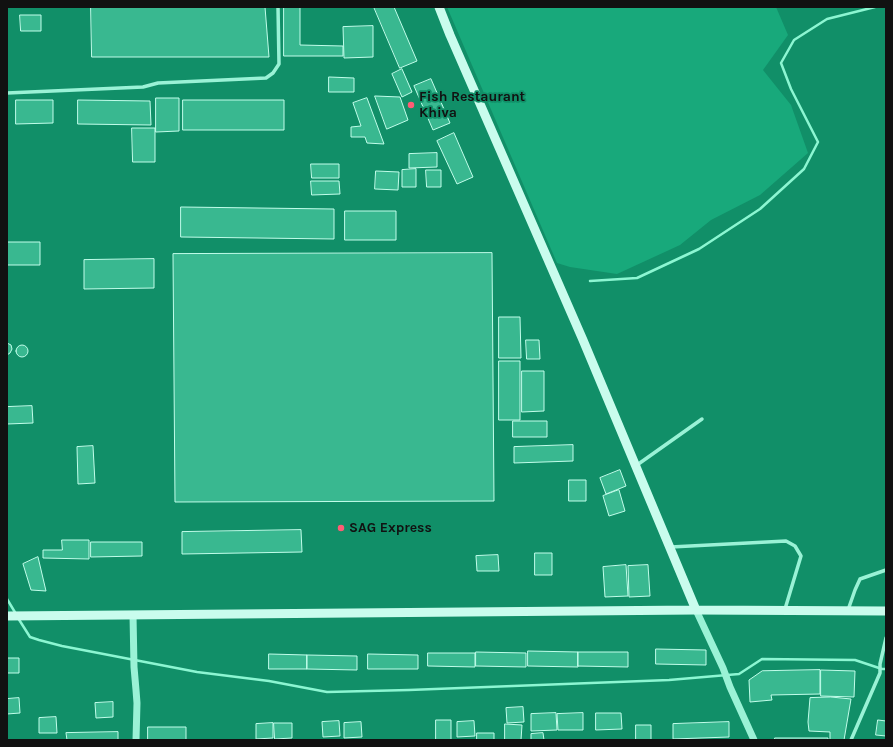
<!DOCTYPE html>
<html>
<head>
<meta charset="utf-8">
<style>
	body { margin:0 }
	#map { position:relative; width:893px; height:747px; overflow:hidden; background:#118f68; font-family:Karla,sans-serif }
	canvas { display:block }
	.frame { position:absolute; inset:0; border:8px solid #111; pointer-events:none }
</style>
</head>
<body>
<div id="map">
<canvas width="893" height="747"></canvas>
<div class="frame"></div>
</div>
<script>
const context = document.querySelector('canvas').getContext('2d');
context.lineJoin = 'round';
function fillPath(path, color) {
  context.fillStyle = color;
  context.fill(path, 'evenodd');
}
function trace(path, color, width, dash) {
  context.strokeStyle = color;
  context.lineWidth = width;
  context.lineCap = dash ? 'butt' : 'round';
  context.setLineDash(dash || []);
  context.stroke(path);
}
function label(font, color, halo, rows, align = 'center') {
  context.font = font + ' Karla,sans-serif';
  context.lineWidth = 3.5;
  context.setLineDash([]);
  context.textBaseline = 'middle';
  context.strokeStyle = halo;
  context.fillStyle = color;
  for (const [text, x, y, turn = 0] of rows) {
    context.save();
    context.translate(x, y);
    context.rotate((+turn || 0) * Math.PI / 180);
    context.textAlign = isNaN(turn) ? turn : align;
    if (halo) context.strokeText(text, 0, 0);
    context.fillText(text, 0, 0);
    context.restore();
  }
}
fillPath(new Path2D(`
	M447,7h329l12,28 -25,35 28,35 17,48 -48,42 -49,25 -31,25 -63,29 -47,-7 -13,-4z`), '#18a97b');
trace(new Path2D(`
	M590,281l47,-3 62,-29 61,-40 44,-40 14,-27 -27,-53 -10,-26 13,-23 33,-21 48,-12
	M7,599l9,15
	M18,618l12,19 9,3 23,6 135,26 72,9 58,11 82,-2 260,-10 70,-6 23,-15 93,1 27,9h4`), '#8cf6d2', 2.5);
const building = new Path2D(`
	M91,7h174l4,50h-177z
	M284,7h16v38l43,1v10h-59z
	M374,7h20l23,54 -17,7z
	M20,15h21v16h-20z
	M373,26v31l-29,1 -1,-31z
	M402,69l10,23 -10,5 -10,-23z
	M329,77l25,1v14h-25z
	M431,79l19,44 -17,7 -19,-44z
	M375,96l25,1 8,23 -21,9z
	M156,98h23v33l-23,1z
	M367,98l17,46 -17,-1 -2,-6h-14v-10l10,-1 -8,-23z
	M16,100h37v23l-37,1z
	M78,100l72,1 1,24 -73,-1z
	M183,100h101v30h-101z
	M132,128h23v34h-22z
	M454,133l19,44 -16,7 -20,-43z
	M437,153v14l-28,1v-14z
	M311,164h28v14h-27z
	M416,169v18h-14v-17z
	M426,170h15v17h-14z
	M376,171l23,1 -1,18 -23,-1z
	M311,181h28l1,13 -28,1z
	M181,207l153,2v30l-153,-2z
	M345,211h51v29h-51z
	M7,242h33v23h-33z
	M492,253l2,248 -319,1 -2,-248z
	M154,259v29l-70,1v-29z
	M499,317h21l1,41h-22z
	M526,340h13l1,19h-13z
	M7,343l4,2 1,4 -2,4 -3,2z
	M16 351a6 6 0 1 1 12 0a6 6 0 1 1-12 0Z
	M499,361h21v59h-21z
	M522,371h22v40l-22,1z
	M32,406l1,17 -26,1v-17z
	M513,421h34v16h-34z
	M573,445v16l-59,2v-16z
	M93,446l2,37 -17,1 -1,-37z
	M620,470l6,16 -20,8 -6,-16z
	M569,480h17v21h-17z
	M619,490l6,21 -16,5 -6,-20z
	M301,530l1,22 -120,2v-22z
	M62,540h27v19l-46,-1v-8h19z
	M91,542h51v14l-51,1z
	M535,553h17v22h-17z
	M498,555l1,16h-22l-1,-15z
	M38,557l8,34 -15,-1 -8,-26z
	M626,565l2,31 -23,1 -2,-30z
	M648,565l2,31 -21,1 -1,-31z
	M656,649l50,1v15l-50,-1z
	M528,651l50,1v15l-50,-1z
	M476,652l50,1v14l-50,-1z
	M578,652h50v15l-50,-1z
	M428,653h47v14l-47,-1z
	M269,654l38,1v14h-38z
	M368,654l50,1v14h-50z
	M307,655l50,1v14l-50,-1z
	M7,658h12v15h-12z
	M820,670v24l-49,1 1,5 -22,2 -1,-22 13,-9z
	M821,670l34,1 -1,26 -33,-1z
	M831,697l20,2 -7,41h-14v-8l-21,-1 -1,-9 2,-24z
	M19,698l1,15 -13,1v-15z
	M113,702v15l-17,1 -1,-15z
	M523,707l1,15 -17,1 -1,-15z
	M556,713l1,17 -26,1v-17z
	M583,713v17h-25l-1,-16z
	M596,713h25l1,16 -26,1z
	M56,717l1,16h-18v-15z
	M436,720h15v20h-15z
	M878,720l8,1v15l-10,-1z
	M339,721l1,15 -17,1 -1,-15z
	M474,721l1,15 -18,1v-15z
	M361,722l1,15 -18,1v-15z
	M729,722v15l-56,2v-15z
	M273,723v15l-17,1v-15z
	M274,723h18v15l-17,1z
	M505,724l17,1 -1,15h-16z
	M636,725h15v15h-15z
	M148,727h38v13h-38z
	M118,732v8h-51l-1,-7z
	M477,733h17v7h-17z
	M543,733l1,7h-13v-6z
	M775,738h53v2h-53z`);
fillPath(building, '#39b890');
trace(building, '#c1fdea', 1);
trace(new Path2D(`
	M7,93l136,-6 15,-4 108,-5 7,-5 6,-9 -1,-57
	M637,465l65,-46
	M671,547l115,-6 9,5 6,10 -16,53
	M848,610l7,-20 5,-11 26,-9
	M851,740l29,-67v-9l6,-26`), '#9af2d6', 3.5);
trace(new Path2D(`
	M696,610l27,58 7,19 24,53
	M133,615l1,52 2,23 1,13 -1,37`), '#9af2d6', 7);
trace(new Path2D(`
	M439,7l11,28 133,305 113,270
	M7,616l689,-6 190,1`), '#c9fced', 9);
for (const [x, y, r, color] of [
	[411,105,4,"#ff5c75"],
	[341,528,4,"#ff5c75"]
]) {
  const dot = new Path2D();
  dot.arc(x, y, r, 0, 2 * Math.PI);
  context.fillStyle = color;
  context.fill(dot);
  trace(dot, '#118f68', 1.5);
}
label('bold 14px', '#111', '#118f68', [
	["Fish Restaurant",419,97],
	["Khiva",419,113],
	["SAG Express",349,528]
], 'left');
</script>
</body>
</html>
